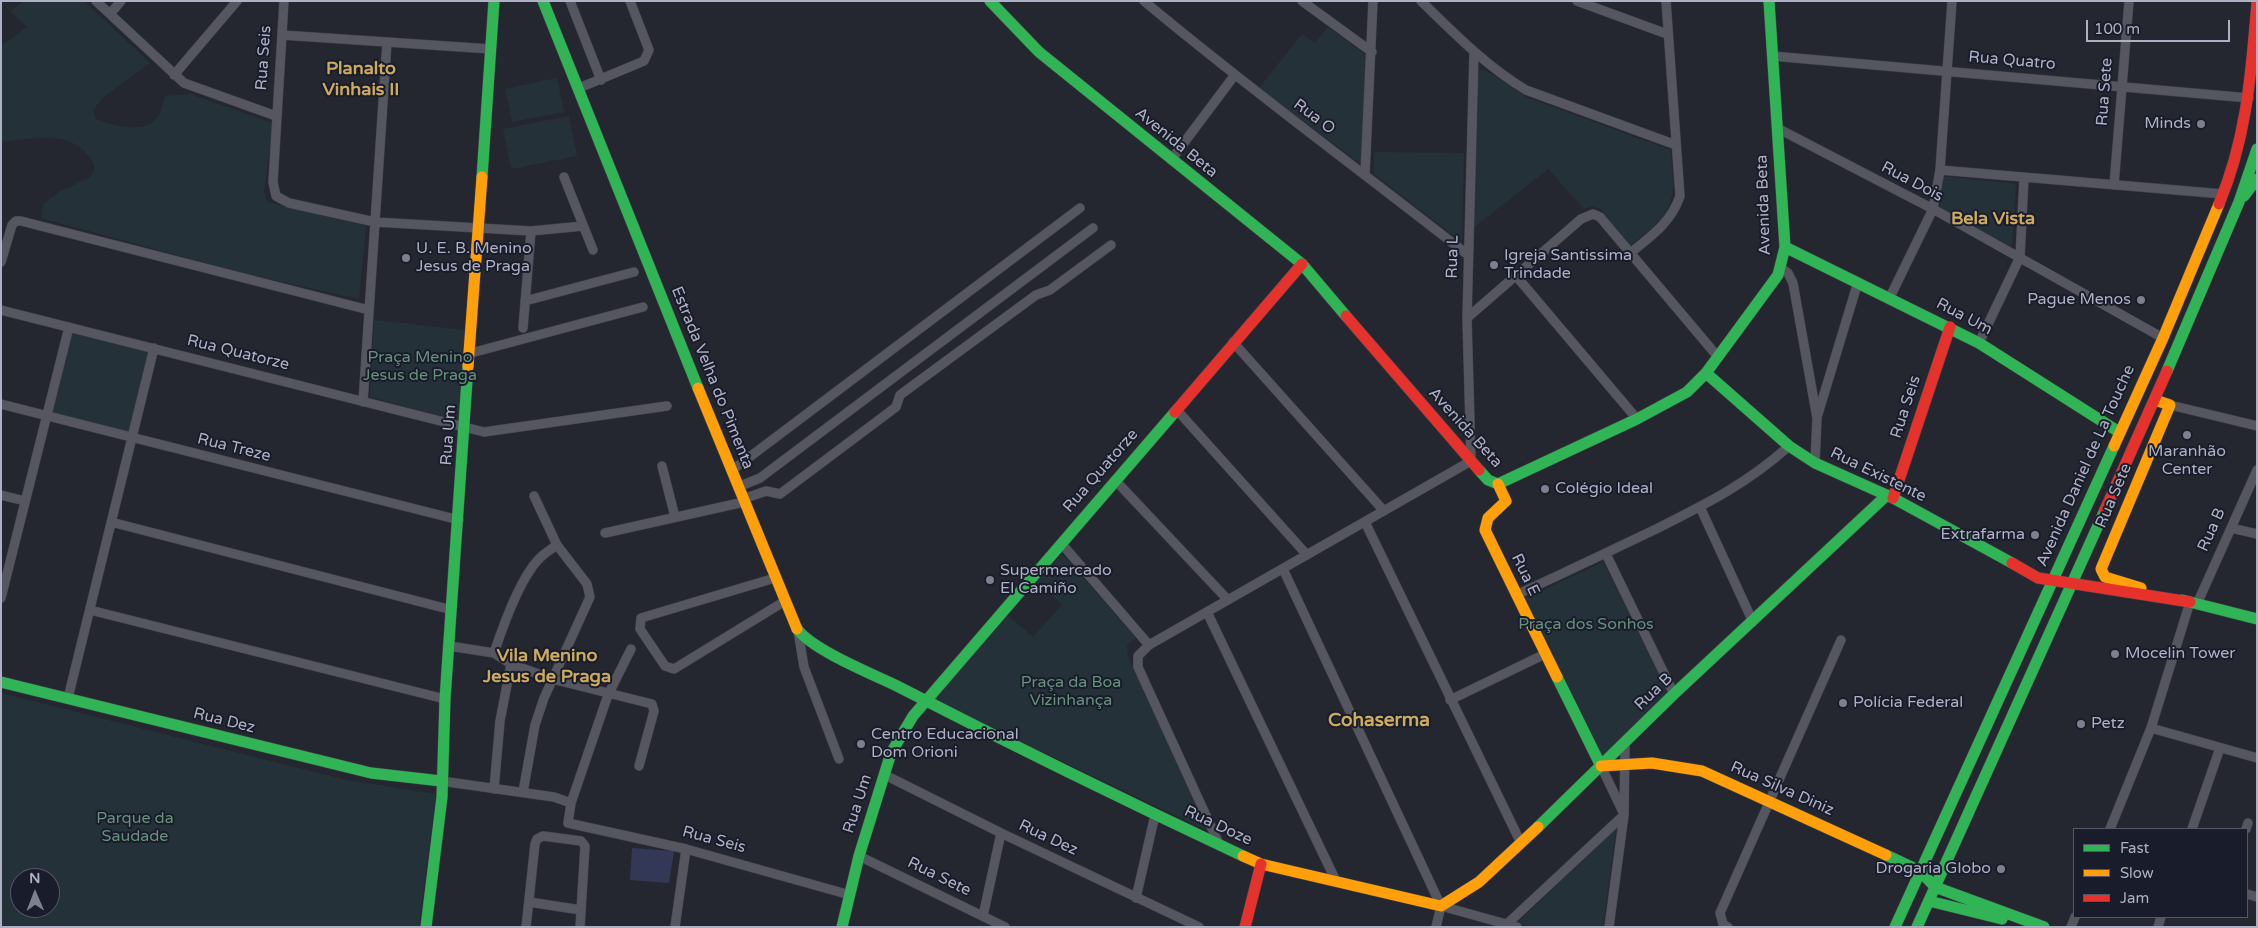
<!DOCTYPE html>
<html>
<head>
<meta charset="utf-8">
<style>
	body { margin:0 }
	#map { position:relative; width:2258px; height:928px; overflow:hidden; background:#252730; font-family:"Varela Round",sans-serif }
	canvas { display:block }
	.frame { position:absolute; inset:0; border:2px solid #aeb0c3; pointer-events:none }
	.legend { position:absolute; left:2073px; top:828px; width:175px; height:90px; box-sizing:border-box; background:#191c2a; border:1px solid #555767; margin:0; padding:6px 9px; list-style:none; font-size:15px; color:#aeb0c3 }
	.legend li { display:flex; align-items:center; gap:10px; height:25px }
	.legend b { width:25px; border:1px solid #555767 }
	.north { position:absolute; left:10px; top:868px; width:50px; height:50px; box-sizing:border-box; background:#191c2a; border:1px solid #555767; border-radius:50%; rotate:359deg; font-size:14px; font-weight:700; line-height:20px; text-align:center; color:#aeb0c3 }
	.north::after { content:''; display:block; margin:auto; width:18px; height:22px; background:#7e8090; clip-path:polygon(50% 0,100% 100%,50% 72%,0 100%) }
	.scale { position:absolute; left:2086px; top:20px; width:144px; height:22px; box-sizing:border-box; border:2px solid #aeb0c3; border-top:0; padding-left:6px; font-size:15px; line-height:18px; white-space:nowrap; color:#aeb0c3; -webkit-text-stroke:4px #191c2a; paint-order:stroke }
</style>
</head>
<body>
<div id="map">
<canvas width="2258" height="928"></canvas>
<div class="frame"></div>
<ul class="legend">
<li><b style="height:6px;background:#30b455"></b>Fast</li>
<li><b style="height:6px;background:#ff9f0a"></b>Slow</li>
<li><b style="height:6px;background:#e5322d"></b>Jam</li>
</ul>
<div class="north">N</div>
<div class="scale">100 m</div>
</div>
<script>
const context = document.querySelector('canvas').getContext('2d');
context.lineJoin = 'round';
function fillPath(path, color) {
  context.fillStyle = color;
  context.fill(path, 'evenodd');
}
function trace(path, color, width, dash) {
  context.strokeStyle = color;
  context.lineWidth = width;
  context.lineCap = dash ? 'butt' : 'round';
  context.setLineDash(dash || []);
  context.stroke(path);
}
function label(font, color, halo, rows, align = 'center') {
  context.font = font + ' "Varela Round",sans-serif';
  context.lineWidth = 4;
  context.setLineDash([]);
  context.textBaseline = 'middle';
  context.strokeStyle = halo;
  context.fillStyle = color;
  for (const [text, x, y, turn = 0] of rows) {
    context.save();
    context.translate(x, y);
    context.rotate((+turn || 0) * Math.PI / 180);
    context.textAlign = isNaN(turn) ? turn : align;
    if (halo) context.strokeText(text, 0, 0);
    context.fillText(text, 0, 0);
    context.restore();
  }
}
fillPath(new Path2D(`
	M24,1h60l66,62 -47,34 -10,13 3,9c15,6 48,16 61,-1 4,-5 6,-16 8,-22l25,-2 83,29 -9,68 3,11 99,24 -7,73 -112,-25 -206,-56 2,-14 16,-12 32,-15 4,-11c-20,-39 -58,-28 -94,-24v-96l26,-19 -17,-16z
	M1328,27l38,28 -5,109 -102,-76 43,-54 13,9z
	M1479,69c8,-1 39,24 50,29l141,52c8,55 2,62 -40,96l-29,-37 -8,-3 -9,3 -36,-40 -76,60 5,-158z
	M557,78l7,34 -52,10 -7,-33z
	M569,116l8,40 -66,13 -8,-40z
	M1374,152l90,1 -2,89 -88,-68z
	M1943,176l73,8 -4,63 -72,-39z
	M374,320l91,10 -5,91 -90,-24z
	M69,327l85,21 -22,90 -85,-22z
	M1062,554l74,84 -9,7 1,11 80,175 -275,-131 75,-84 25,21 29,-32 -25,-22z
	M1603,562l66,132 -66,62 -79,-157z
	M1,693l345,87 90,14 -17,133h-418zM20,878h30v30h-30z
	M1616,829l-13,98h-70l-16,-4z`), '#253138');
fillPath(new Path2D(`
	M632,848l42,3 -5,32 -39,-3z`), '#343857');
const street = new Path2D(`
	M96,1l88,82 92,33
	M284,1l-11,181 3,14 13,7 86,19 156,9 52,-5
	M570,1l31,79
	M1144,1c105,88 216,169 324,254
	M1302,1l70,51
	M1421,1c33,32 65,65 105,89l150,55
	M1577,1l90,33
	M110,14l11,-13
	M282,35l209,14
	M1772,56l477,42
	M174,75l63,-74
	M579,88l65,-27 5,-11 -19,-49
	M1777,128l156,81 230,129
	M1171,160l63,-84
	M1940,170l283,24
	M1365,174l8,-173
	M564,177l29,73
	M2114,185l15,-184
	M1629,254c21,-17 42,-31 51,-58l-14,-195
	M1,262l11,-37 4,-4h5l348,89
	M1781,268l7,5 5,10 24,135 -2,45
	M1517,277l120,142
	M1890,297l43,-88 7,-39 12,-169
	M525,301l109,-29
	M1,310l483,122 183,-26
	M1467,318l114,-99 12,-5 7,3 118,140
	M523,328l8,-97
	M1233,342l151,169
	M1979,343l41,-86 4,-79
	M471,353l172,-46
	M363,402l24,-360
	M1,404l458,116
	M2170,405l87,21
	M1176,409l131,146
	M1818,414l40,-132
	M662,466l13,51
	M731,471l349,-263
	M1115,480l113,120
	M738,487l22,-9 333,-250
	M1,495l24,6
	M743,499l23,-8 14,3 116,-87 4,-12 136,-100 14,-5 61,-45
	M1700,507l53,115
	M111,522l341,88
	M1365,522l156,321
	M2231,528l26,6
	M605,533l139,-31
	M1061,543l88,102
	M1606,554l68,140
	M1283,569l158,337 -5,21
	M775,578l-134,40 -1,11 25,37 9,3 111,-68
	M1516,595c46,-21 92,-43 138,-65 50,-25 93,-46 135,-84
	M1,598l68,-271
	M2197,604l60,-134
	M90,610l355,89
	M1207,612l129,269
	M798,631l6,36 35,92
	M449,646l45,7 17,11 41,15 100,25 2,7 -15,55
	M631,649l-23,46 -37,108 -3,20 118,26 164,46
	M494,653c9,-27 25,-73 44,-93 5,-6 12,-10 19,-15
	M68,698l86,-350
	M1450,700l95,-46
	M2151,728l106,30
	M1601,766l22,46
	M885,775l116,58 198,94
	M441,781l113,16 17,6
	M494,789l6,-68 11,-57
	M523,792l12,-67 9,-27 46,-101 -3,-13 -30,-39 -23,-49
	M2110,829l41,-101 39,-126
	M2192,829l28,-81
	M2246,829l2,-6
	M1220,846l-82,-179v-11l11,-11 322,-184 -4,-143 7,-266
	M859,856l146,71
	M2247,894l10,3
	M1136,898l19,-83
	M529,902l52,8
	M1441,906l76,21
	M983,916l18,-83
	M1507,924l117,-109
	M526,927l9,-83 2,-5 6,-3 38,5 4,5 -5,81
	M675,927l11,-78
	M1609,927l15,-112 1,-72
	M1728,927l-5,-3 -3,-11 121,-273
	M2071,927l4,-10
	M2158,927l3,-10`);
const fast = new Path2D(`
	M543,1l155,387
	M990,1l49,51 263,212 44,52
	M482,177l12,-176
	M2244,196l13,-17
	M1785,247l194,96 140,89
	M2167,371l72,-169 18,-53
	M1706,373l83,73 26,17 78,35 119,65
	M1479,470l9,10 10,4 139,-65 50,-27 19,-19 72,-98 7,-28 -16,-246
	M2182,600l75,19
	M797,629c16,21 73,44 98,56 115,59 231,116 348,171
	M1557,677l44,89
	M1,682l370,91 70,8
	M1538,827l136,-133 213,-199
	M1886,855l34,16 15,16 109,40
	M1929,901l73,18
	M426,927l16,-130 3,-98 23,-333
	M842,927l17,-71 32,-103 22,-37 262,-304
	M1895,927l219,-481
	M1917,927l188,-417`);
const slow = new Path2D(`
	M468,366l14,-189
	M698,388l99,241
	M2114,446l49,-108 56,-134
	M1498,484l8,17 -18,17 -3,12 72,147
	M2141,588l-36,-11 -4,-8 69,-164 -15,-5
	M1601,766l51,-3 50,8 184,84
	M1243,856l18,8 180,42 38,-24 59,-55`);
const jam = new Path2D(`
	M2219,204c28,-67 32,-130 38,-201
	M1346,316l133,154
	M1175,412l127,-148
	M1893,498l57,-171
	M2105,510l62,-139
	M2012,563l26,15 152,24
	M1245,927l16,-63`);
trace(street, '#41424a', 10);
trace(fast, '#41424a', 12);
trace(slow, '#41424a', 12);
trace(jam, '#41424a', 12);
trace(street, '#55565f', 9);
trace(fast, '#30b455', 11);
trace(slow, '#ff9f0a', 11);
trace(jam, '#e5322d', 11);
for (const [x, y, r, color] of [
	[2201,124,5,"#7e8090"],
	[406,258,5,"#7e8090"],
	[1494,265,5,"#7e8090"],
	[2141,300,5,"#7e8090"],
	[2187,435,5,"#7e8090"],
	[1545,489,5,"#7e8090"],
	[2035,535,5,"#7e8090"],
	[990,580,5,"#7e8090"],
	[2115,654,5,"#7e8090"],
	[1843,703,5,"#7e8090"],
	[2081,724,5,"#7e8090"],
	[861,744,5,"#7e8090"],
	[2001,869,5,"#7e8090"]
]) {
  const dot = new Path2D();
  dot.arc(x, y, r, 0, 2 * Math.PI);
  context.fillStyle = color;
  context.fill(dot);
  trace(dot, '#191c2a', 2);
}
label('16px', '#aeb0c3', '#191c2a', [
	["Rua Seis",264,58,-86],
	["Rua Quatro",2012,61,5],
	["Rua Sete",2105,92,-86],
	["Rua O",1314,117,37],
	["Avenida Beta",1176,143,39],
	["Rua Dois",1912,182,28],
	["Avenida Beta",1764,205,-92],
	["Rua L",1453,257,-89],
	["Rua Um",1964,317,28],
	["Rua Quatorze",238,353,14],
	["Estrada Velha do Pimenta",712,378,68],
	["Rua Seis",1906,407,-72],
	["Avenida Beta",1465,428,48],
	["Rua Um",449,435,-86],
	["Rua Treze",234,448,14],
	["Avenida Daniel de La Touche",2086,466,-66],
	["Rua Quatorze",1101,471,-49],
	["Rua Existente",1878,475,26],
	["Rua Sete",2114,496,-67],
	["Rua B",2212,530,-66],
	["Rua E",1525,575,64],
	["Rua B",1654,692,-44],
	["Rua Dez",224,721,14],
	["Rua Silva Diniz",1782,789,24],
	["Rua Um",858,804,-72],
	["Rua Doze",1218,826,25],
	["Rua Dez",1048,838,25],
	["Rua Seis",714,840,15],
	["Rua Sete",939,877,26]
]);
label('16px', '#aeb0c3', '#191c2a', [
	["Minds",2191,124,"right"],
	["U. E. B. Menino",416,249],
	["Jesus de Praga",416,267],
	["Igreja Santissima",1504,256],
	["Trindade",1504,274],
	["Pague Menos",2131,300,"right"],
	["Maranhão",2187,452,"center"],
	["Center",2187,470,"center"],
	["Colégio Ideal",1555,489],
	["Extrafarma",2025,535,"right"],
	["Supermercado",1000,571],
	["El Camiño",1000,589],
	["Mocelin Tower",2125,654],
	["Polícia Federal",1853,703],
	["Petz",2091,724],
	["Centro Educacional",871,735],
	["Dom Orioni",871,753],
	["Drogaria Globo",1991,869,"right"]
], 'left');
label('16px', '#67917c', '#191c2a', [
	["Praça Menino",420,358],
	["Jesus de Praga",420,376],
	["Praça dos Sonhos",1586,625],
	["Praça da Boa",1071,683],
	["Vizinhança",1071,701],
	["Parque da",135,819],
	["Saudade",135,837]
]);
label('bold 18px', '#cdab5e', '#191c2a', [
	["Planalto",361,69],
	["Vinhais II",361,90],
	["Bela Vista",1993,219],
	["Vila Menino",547,656],
	["Jesus de Praga",547,677]
]);
label('bold 19px', '#cdab5e', '#191c2a', [
	["Cohaserma",1379,721]
]);
</script>
</body>
</html>
